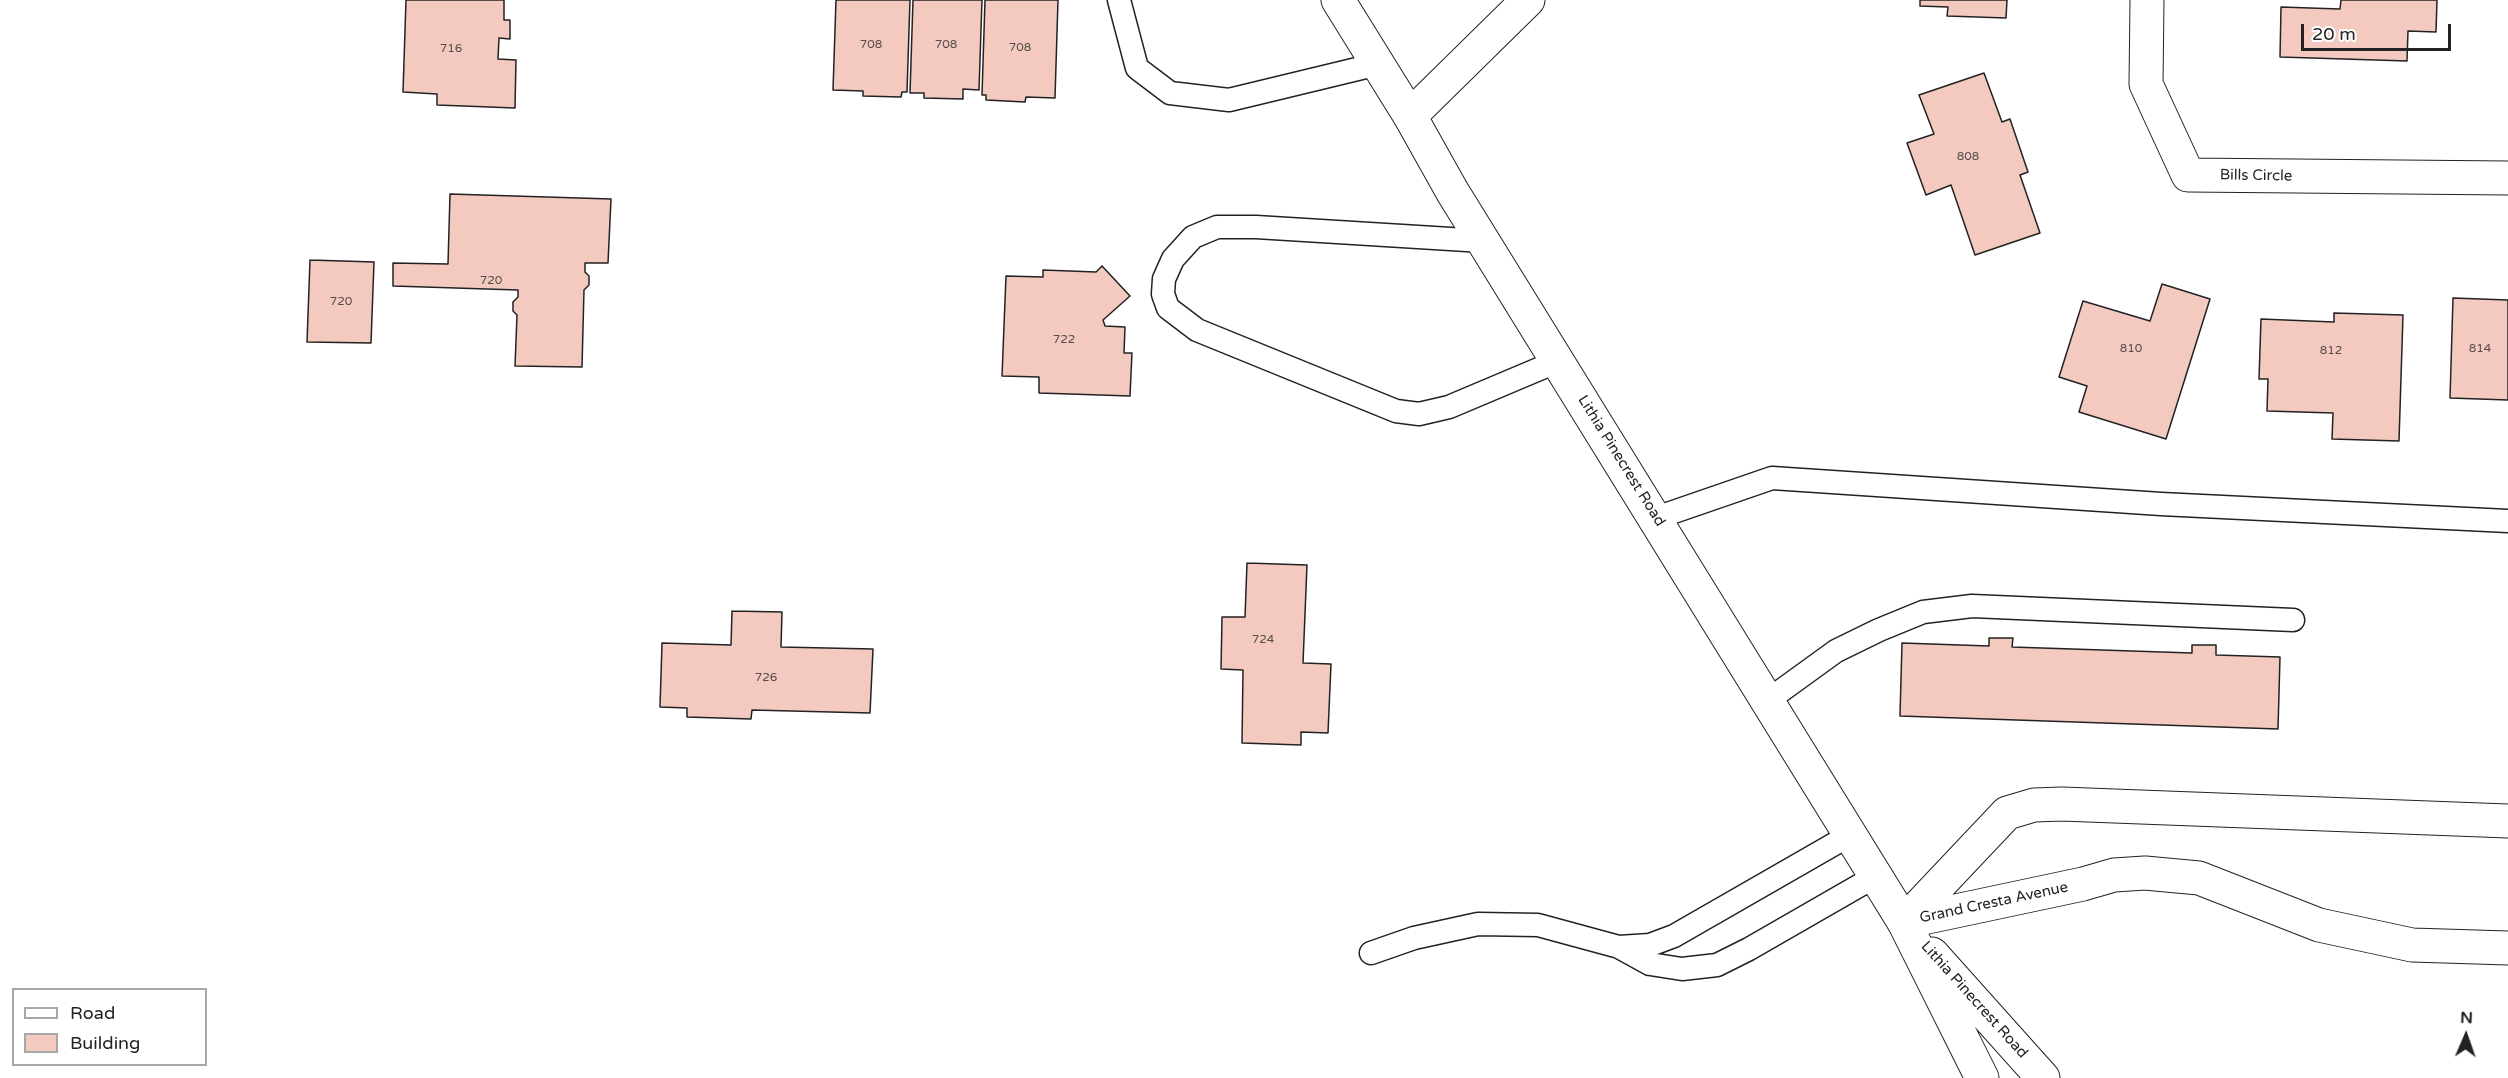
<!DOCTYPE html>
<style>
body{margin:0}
#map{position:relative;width:2508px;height:1078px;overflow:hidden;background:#fff;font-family:"Varela Round",sans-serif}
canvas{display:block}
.legend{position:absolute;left:12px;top:988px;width:195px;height:78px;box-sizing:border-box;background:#fff;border:2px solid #a7a7a7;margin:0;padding:8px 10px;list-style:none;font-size:18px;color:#222}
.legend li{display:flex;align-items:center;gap:12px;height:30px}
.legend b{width:30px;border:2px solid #a7a7a7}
.north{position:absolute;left:2436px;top:1006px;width:60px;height:60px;-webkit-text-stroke:4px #fff;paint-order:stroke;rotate:2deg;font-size:16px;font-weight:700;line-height:24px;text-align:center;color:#222}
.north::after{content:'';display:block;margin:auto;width:21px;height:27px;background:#222;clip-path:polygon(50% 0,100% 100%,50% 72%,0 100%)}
.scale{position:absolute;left:2301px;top:24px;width:150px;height:27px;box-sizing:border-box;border:3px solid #222;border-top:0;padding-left:8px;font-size:18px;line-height:21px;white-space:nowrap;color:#222;-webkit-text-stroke:4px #fff;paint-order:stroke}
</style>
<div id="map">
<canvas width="2508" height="1078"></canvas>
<ul class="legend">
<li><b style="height:8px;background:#fff"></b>Road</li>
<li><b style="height:16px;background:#f3c9c0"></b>Building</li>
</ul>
<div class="north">N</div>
<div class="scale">20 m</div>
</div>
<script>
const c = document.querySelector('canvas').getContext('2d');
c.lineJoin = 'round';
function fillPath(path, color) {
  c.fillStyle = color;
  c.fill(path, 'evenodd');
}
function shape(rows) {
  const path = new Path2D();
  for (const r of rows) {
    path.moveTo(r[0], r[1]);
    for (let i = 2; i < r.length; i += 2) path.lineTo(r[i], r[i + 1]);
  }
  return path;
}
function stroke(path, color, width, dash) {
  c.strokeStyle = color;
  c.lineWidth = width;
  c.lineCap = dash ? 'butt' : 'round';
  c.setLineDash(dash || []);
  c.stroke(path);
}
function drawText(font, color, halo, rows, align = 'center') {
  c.font = font + ' "Varela Round",sans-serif';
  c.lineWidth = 4.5;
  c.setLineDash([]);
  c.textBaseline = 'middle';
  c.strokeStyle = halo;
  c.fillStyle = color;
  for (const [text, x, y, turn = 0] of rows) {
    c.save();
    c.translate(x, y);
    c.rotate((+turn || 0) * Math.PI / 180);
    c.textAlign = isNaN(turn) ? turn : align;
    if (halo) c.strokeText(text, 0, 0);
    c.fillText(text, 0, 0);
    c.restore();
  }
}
const building = shape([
 [406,0,504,0,504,20,510,20,510,39,499,38,498,59,516,60,515,108,437,105,437,94,403,92,406,0],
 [836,0,910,0,907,92,902,92,901,97,863,96,863,91,833,90,836,0],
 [913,0,982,0,979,90,963,89,963,99,924,98,924,93,910,93,913,0],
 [985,0,1058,0,1055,98,1026,97,1025,102,986,100,986,95,982,95,985,0],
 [1920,0,2007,0,2006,18,1947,16,1948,7,1920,6,1920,0],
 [2341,0,2437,0,2436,32,2408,31,2407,61,2280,57,2281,7,2340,9,2341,0],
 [1984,73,2002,122,2010,119,2028,172,2020,175,2040,233,1975,255,1951,185,1926,195,1907,143,1934,134,1919,95,1984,73],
 [450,194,611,199,608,263,585,263,585,272,589,276,589,285,584,290,582,367,515,366,517,315,513,311,513,302,518,297,518,290,393,286,393,263,448,264,450,194],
 [310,260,374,262,371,343,307,342,310,260],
 [1102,266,1130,296,1103,320,1105,326,1125,327,1124,353,1132,353,1130,396,1039,393,1039,377,1002,376,1006,276,1043,277,1043,270,1096,272,1102,266],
 [2162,284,2210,299,2166,439,2079,412,2087,386,2059,377,2083,301,2150,321,2162,284],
 [2453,298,2508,300,2508,400,2450,398,2453,298],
 [2334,313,2403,315,2399,441,2332,439,2333,413,2267,411,2268,379,2259,379,2261,319,2334,322,2334,313],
 [1247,563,1307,565,1303,663,1331,664,1328,733,1301,732,1301,745,1242,743,1243,670,1221,669,1222,617,1245,617,1247,563],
 [732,611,782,612,781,647,873,649,870,713,752,710,751,719,687,717,687,708,660,707,662,643,731,645,732,611],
 [1989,638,2013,638,2012,647,2192,653,2192,645,2216,645,2216,655,2280,657,2278,729,1900,716,1902,643,1989,646,1989,638]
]);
const lane = shape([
 [1119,0,1137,68,1170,93,1229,100,1378,64],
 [1483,241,1256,227,1217,227,1193,237,1173,259,1164,279,1163,294,1168,308,1197,330,1396,411,1419,414,1449,407,1558,361],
 [1656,518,1772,478,2161,504,2508,521],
 [1767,701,1836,651,1879,630,1923,612,1972,606,2293,620],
 [1850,835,1674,936,1650,945,1619,947,1650,964,1682,969,1717,965,1749,949,1876,876],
 [1371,953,1414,938,1478,924,1538,925,1619,947]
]);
const street = shape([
 [2147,0,2146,84,2188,175,2508,178],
 [1410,116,1528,0],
 [1904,922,2007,813,2034,805,2062,804,2508,821],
 [1904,922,2083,884,2114,875,2145,873,2199,878,2319,925,2412,945,2508,948]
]);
const secondary = shape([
 [1338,0,1410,116,1452,191,1904,922,1982,1078],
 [1932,954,2043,1078]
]);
const numberNames = [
 ["708",871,45],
 ["708",946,45],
 ["708",1020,48],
 ["716",451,49],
 ["808",1968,157],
 ["720",491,281],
 ["720",341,302],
 ["722",1064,340],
 ["810",2131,349],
 ["814",2480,349],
 ["812",2331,351],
 ["724",1263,640],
 ["726",766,678]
];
const streetNames = [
 ["Bills Circle",2256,176,1],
 ["Lithia Pinecrest Road",1621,461,58],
 ["Grand Cresta Avenue",1994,903,-12],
 ["Lithia Pinecrest Road",1974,1000,48]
];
fillPath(building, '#f3c9c0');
stroke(building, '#222', 1.5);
stroke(lane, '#222', 25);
stroke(street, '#222', 35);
stroke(secondary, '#222', 35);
stroke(lane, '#fff', 22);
stroke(street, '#fff', 33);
stroke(secondary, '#fff', 33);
drawText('12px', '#564c4a', null, numberNames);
drawText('15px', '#222', '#fff', streetNames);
</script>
